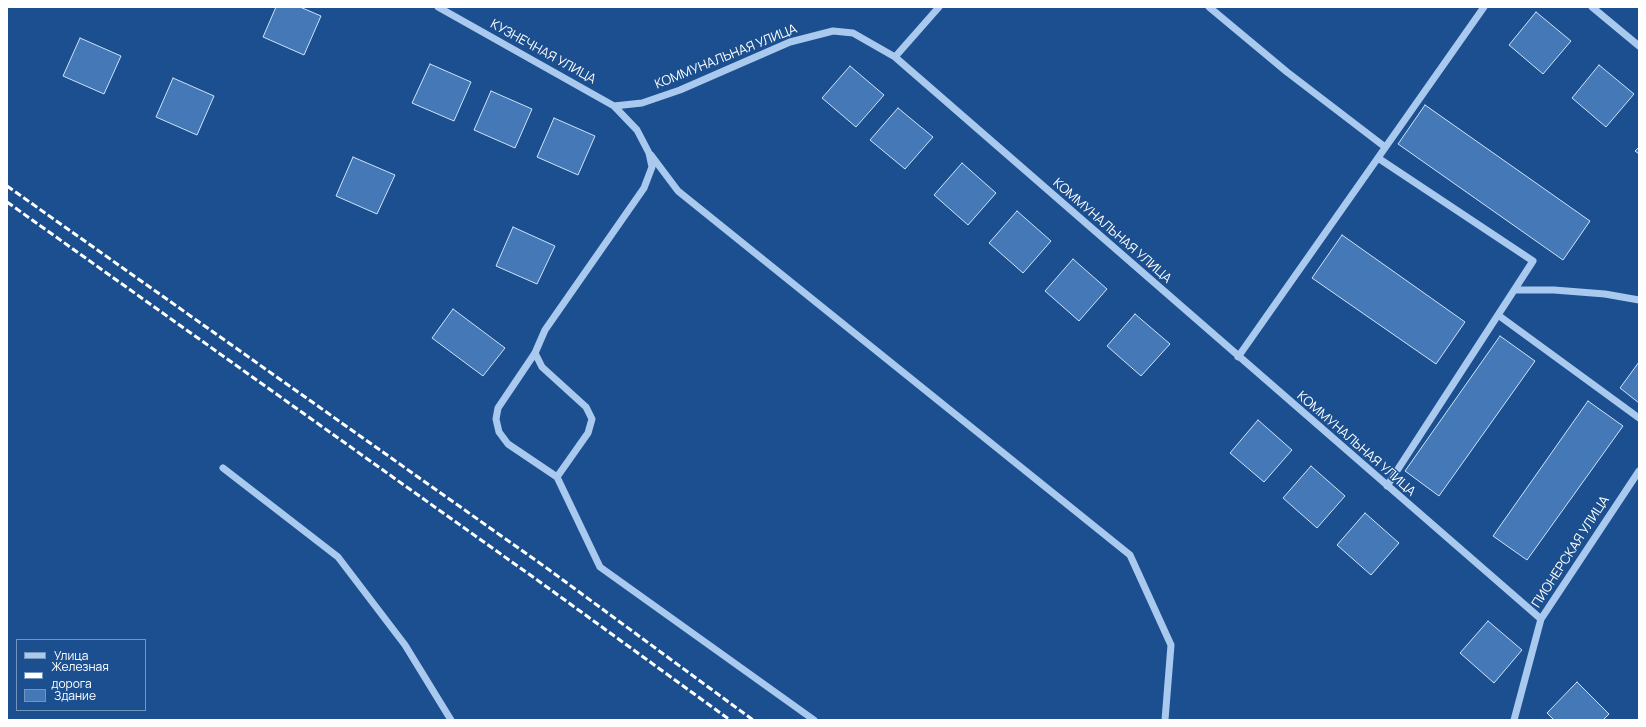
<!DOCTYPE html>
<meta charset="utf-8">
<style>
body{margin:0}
#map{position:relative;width:1646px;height:727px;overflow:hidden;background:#1b4f8f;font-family:Manrope,sans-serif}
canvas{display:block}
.frame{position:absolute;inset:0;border:8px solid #fff;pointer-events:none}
.legend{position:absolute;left:16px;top:639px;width:130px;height:72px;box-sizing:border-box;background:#1b4f8f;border:1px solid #7695bc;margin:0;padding:5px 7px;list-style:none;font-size:12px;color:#fff}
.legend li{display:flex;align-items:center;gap:8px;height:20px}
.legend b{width:20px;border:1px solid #7695bc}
</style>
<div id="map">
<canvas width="1646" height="727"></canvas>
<div class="frame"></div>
<ul class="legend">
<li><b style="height:5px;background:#a9c9ee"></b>Улица</li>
<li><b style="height:5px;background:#fff"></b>Железная дорога</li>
<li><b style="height:11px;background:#4478b7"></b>Здание</li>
</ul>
</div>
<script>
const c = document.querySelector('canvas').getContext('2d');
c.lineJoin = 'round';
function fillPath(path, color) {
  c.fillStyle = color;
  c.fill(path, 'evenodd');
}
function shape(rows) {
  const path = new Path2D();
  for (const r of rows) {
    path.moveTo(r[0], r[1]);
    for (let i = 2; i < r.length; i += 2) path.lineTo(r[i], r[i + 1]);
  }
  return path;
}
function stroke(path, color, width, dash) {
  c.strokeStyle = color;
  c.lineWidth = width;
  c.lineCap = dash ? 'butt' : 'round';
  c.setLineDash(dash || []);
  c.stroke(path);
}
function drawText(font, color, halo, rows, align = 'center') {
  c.font = font + ' Manrope,sans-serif';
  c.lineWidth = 3;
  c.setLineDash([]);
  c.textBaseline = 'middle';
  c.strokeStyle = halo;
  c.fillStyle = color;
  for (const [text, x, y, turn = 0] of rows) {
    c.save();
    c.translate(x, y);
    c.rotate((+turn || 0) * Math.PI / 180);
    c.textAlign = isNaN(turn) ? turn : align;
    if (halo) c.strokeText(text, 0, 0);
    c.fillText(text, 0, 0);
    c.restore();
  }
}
const building = shape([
 [276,7,300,7,321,16,304,55,263,37,276,7],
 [1536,12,1571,41,1543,74,1509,45,1536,12],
 [80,38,121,56,104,94,63,76,80,38],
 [430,64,471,82,454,121,412,103,430,64],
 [1599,65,1634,94,1606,127,1572,98,1599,65],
 [850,66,884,95,856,127,822,98,850,66],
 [173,78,214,96,197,135,156,117,173,78],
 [491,91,532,109,515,148,474,130,491,91],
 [1425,105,1590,221,1563,260,1398,144,1425,105],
 [898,108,933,137,905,169,870,140,898,108],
 [554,118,595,136,578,175,537,157,554,118],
 [1639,147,1639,154,1635,151,1639,147],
 [353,157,395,175,377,214,336,196,353,157],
 [962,163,996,193,968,225,934,195,962,163],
 [1017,211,1051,241,1023,273,989,243,1017,211],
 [513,227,555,246,537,284,496,266,513,227],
 [1342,235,1465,322,1436,364,1312,278,1342,235],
 [1073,259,1107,289,1079,321,1045,291,1073,259],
 [453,309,505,348,483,376,432,338,453,309],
 [1135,314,1170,344,1141,376,1107,346,1135,314],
 [1500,336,1535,361,1439,496,1405,471,1500,336],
 [1639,362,1639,403,1620,388,1639,362],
 [1588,401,1623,426,1527,560,1493,536,1588,401],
 [1258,420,1292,450,1264,482,1230,453,1258,420],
 [1311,466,1345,496,1317,528,1283,498,1311,466],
 [1365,513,1399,543,1371,575,1337,545,1365,513],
 [1488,621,1522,650,1494,683,1460,653,1488,621],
 [1577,682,1609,714,1603,720,1554,720,1547,713,1577,682]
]);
const minor = shape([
 [438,7,614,106,637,130,649,153,652,167,644,188,545,330,535,353,498,408,496,419,499,432,508,444,557,477,600,567,814,720],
 [1209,7,1287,72,1385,147],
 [1592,7,1639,46],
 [895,57,939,7],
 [614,106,642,103,680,90,790,42,833,31,853,33,895,57,1541,619],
 [651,155,678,191,1130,555,1171,645,1165,720],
 [1378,158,1533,261,1387,486],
 [1515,290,1554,290,1605,294,1639,300],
 [1498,315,1639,418],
 [535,353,542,367,586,407,592,419,588,433,557,477],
 [1238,357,1484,7],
 [223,468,338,557,405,645,451,720],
 [1514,720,1541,619,1639,471]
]);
const rail = shape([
 [7,186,548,569,753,720],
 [7,202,540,582,730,720]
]);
const streetNames = [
 ["КУЗНЕЧНАЯ УЛИЦА",543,52,29],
 ["КОММУНАЛЬНАЯ УЛИЦА",726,57,-22],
 ["КОММУНАЛЬНАЯ УЛИЦА",1112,231,41],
 ["КОММУНАЛЬНАЯ УЛИЦА",1356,444,41],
 ["ПИОНЕРСКАЯ УЛИЦА",1571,552,-57]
];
fillPath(building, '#4478b7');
stroke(building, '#cfe3fa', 1);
stroke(minor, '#a9c9ee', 7);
stroke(rail, '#fff', 3, [7, 3]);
drawText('13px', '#fff', '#1b4f8f', streetNames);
</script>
